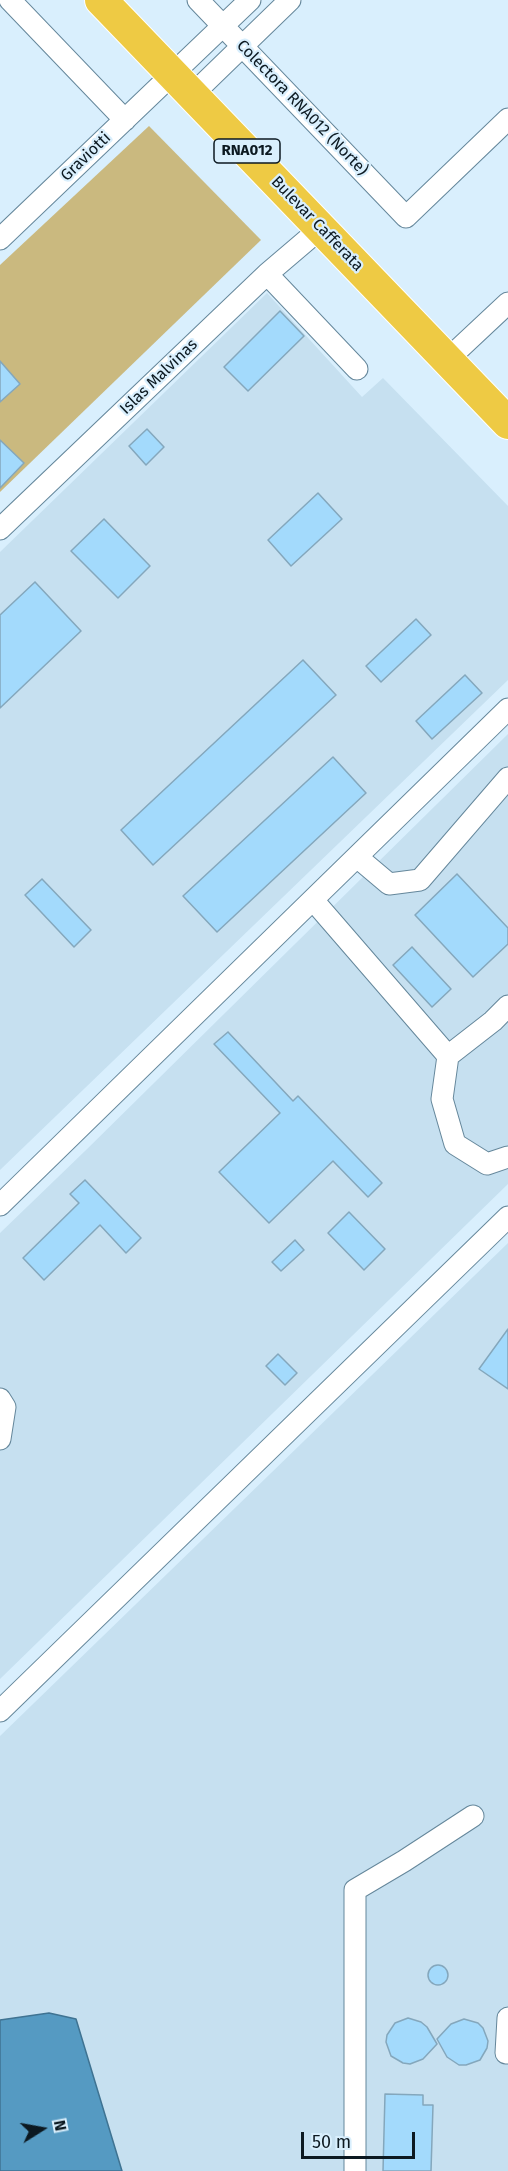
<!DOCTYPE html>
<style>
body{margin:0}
#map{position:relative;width:508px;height:2171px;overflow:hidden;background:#d9effd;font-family:"Fira Sans",sans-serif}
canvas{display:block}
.north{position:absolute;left:12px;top:2099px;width:60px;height:60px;-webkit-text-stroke:4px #d9effd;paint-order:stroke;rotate:79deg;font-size:16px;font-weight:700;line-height:24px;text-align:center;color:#0c1921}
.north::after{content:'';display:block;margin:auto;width:21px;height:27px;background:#0c1921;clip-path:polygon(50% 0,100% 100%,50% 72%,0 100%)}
.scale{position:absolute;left:301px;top:2132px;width:114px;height:27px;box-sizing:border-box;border:3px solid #0c1921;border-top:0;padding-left:8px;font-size:18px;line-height:21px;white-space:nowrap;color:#0c1921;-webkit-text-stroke:4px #d9effd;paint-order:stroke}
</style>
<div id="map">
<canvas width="508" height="2171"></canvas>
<div class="north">N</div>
<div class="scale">50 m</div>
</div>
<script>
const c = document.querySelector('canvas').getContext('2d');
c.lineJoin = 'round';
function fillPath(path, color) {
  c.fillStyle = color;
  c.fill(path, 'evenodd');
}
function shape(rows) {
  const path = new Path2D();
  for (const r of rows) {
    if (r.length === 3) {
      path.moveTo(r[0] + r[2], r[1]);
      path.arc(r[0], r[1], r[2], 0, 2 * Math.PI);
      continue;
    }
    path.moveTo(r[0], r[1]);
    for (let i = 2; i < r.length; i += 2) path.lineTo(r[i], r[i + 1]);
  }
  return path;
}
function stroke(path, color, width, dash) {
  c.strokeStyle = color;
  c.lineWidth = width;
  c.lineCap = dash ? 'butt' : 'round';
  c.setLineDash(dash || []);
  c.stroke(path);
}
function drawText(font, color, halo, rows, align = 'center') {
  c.font = font + ' "Fira Sans",sans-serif';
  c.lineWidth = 4.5;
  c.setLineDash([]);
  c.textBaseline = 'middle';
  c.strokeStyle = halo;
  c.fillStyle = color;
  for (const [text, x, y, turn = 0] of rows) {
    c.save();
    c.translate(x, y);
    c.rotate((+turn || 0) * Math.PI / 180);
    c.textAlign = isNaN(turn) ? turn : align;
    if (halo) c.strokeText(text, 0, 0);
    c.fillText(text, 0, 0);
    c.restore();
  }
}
const built = shape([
 [267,293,362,397,383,378,508,506,508,680,0,1170,0,552],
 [508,734,508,1184,0,1679,0,1233,85,1151],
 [508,1243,508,2171,0,2171,0,1736]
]);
const green = shape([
 [149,126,261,240,0,492,0,265]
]);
const water = shape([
 [49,2013,76,2019,122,2171,0,2171,0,2020,49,2013]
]);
const building = shape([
 [280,311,304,336,248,391,224,367,280,311],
 [0,361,20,384,0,402,0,361],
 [147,429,164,447,146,465,129,446,147,429],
 [0,440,24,463,0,488,0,440],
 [318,493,342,519,291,566,268,540,318,493],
 [104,519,150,566,118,598,71,551,104,519],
 [35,582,81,631,0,708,0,615,35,582],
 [416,619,431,635,381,682,366,666,416,619],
 [303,660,336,695,153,865,121,830,303,660],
 [465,675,482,693,432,739,416,721,465,675],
 [333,757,366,793,217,932,183,896,333,757],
 [457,874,508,928,508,944,473,977,415,915,457,874],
 [42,879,91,930,74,947,25,895,42,879],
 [412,947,451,989,432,1007,393,965,412,947],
 [228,1032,293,1101,298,1096,382,1183,368,1197,333,1161,269,1223,219,1172,280,1113,214,1044,228,1032],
 [85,1180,141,1238,126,1253,100,1225,44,1280,23,1258,79,1203,70,1194,85,1180],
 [349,1212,385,1249,364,1270,328,1233,349,1212],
 [295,1240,304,1250,281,1271,272,1262,295,1240],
 [508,1329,508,1389,479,1369,508,1329],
 [278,1354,297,1373,285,1385,266,1366,278,1354],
 [438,1975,10],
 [408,2018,421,2022,427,2027,437,2044,423,2059,410,2064,403,2063,391,2056,386,2042,387,2035,395,2023,408,2018],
 [464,2019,478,2023,483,2028,488,2041,487,2048,480,2060,466,2065,459,2065,447,2057,437,2039,451,2024,464,2019],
 [385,2094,423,2095,423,2105,433,2105,431,2171,383,2171,385,2094]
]);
const minor = shape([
 [10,0,125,120],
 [198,0,406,217,508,119],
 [192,95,290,0],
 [0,239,250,0],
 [267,274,357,369],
 [447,360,508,303],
 [0,529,267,274,321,228],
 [357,857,389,884,420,880,508,778],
 [313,900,448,1056],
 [508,1006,493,1021,448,1056,442,1099,455,1144,487,1164,508,1157],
 [0,1205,508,709],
 [0,1399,5,1407,0,1439],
 [0,1711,508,1217],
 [508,2018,506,2053,508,2053],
 [355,2171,355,1890,404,1861,473,1816]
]);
const highway = shape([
 [101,0,508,423]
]);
const shields = [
 [247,151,66]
];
const shieldNames = [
 ["RNA012",247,151]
];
const streetNames = [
 ["Colectora RNA012 (Norte)",302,108,46],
 ["Graviotti",86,157,-44],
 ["Bulevar Cafferata",317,224,46],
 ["Islas Malvinas",159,377,-44]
];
fillPath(built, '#c6e0f0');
fillPath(green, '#cab97f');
fillPath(water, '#559ac2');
stroke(water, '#3f7392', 1.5);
fillPath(building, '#a3dafc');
stroke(building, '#84a7bc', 1.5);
stroke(minor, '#65879b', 23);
stroke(highway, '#fff', 34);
stroke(minor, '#fff', 21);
stroke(highway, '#eeca44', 32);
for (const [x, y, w] of shields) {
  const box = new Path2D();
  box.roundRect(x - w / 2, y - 12, w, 24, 4.5);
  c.fillStyle = '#d9effd';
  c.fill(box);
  stroke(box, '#0c1921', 1.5);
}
drawText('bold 15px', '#0c1921', null, shieldNames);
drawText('16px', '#0c1921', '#d9effd', streetNames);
</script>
